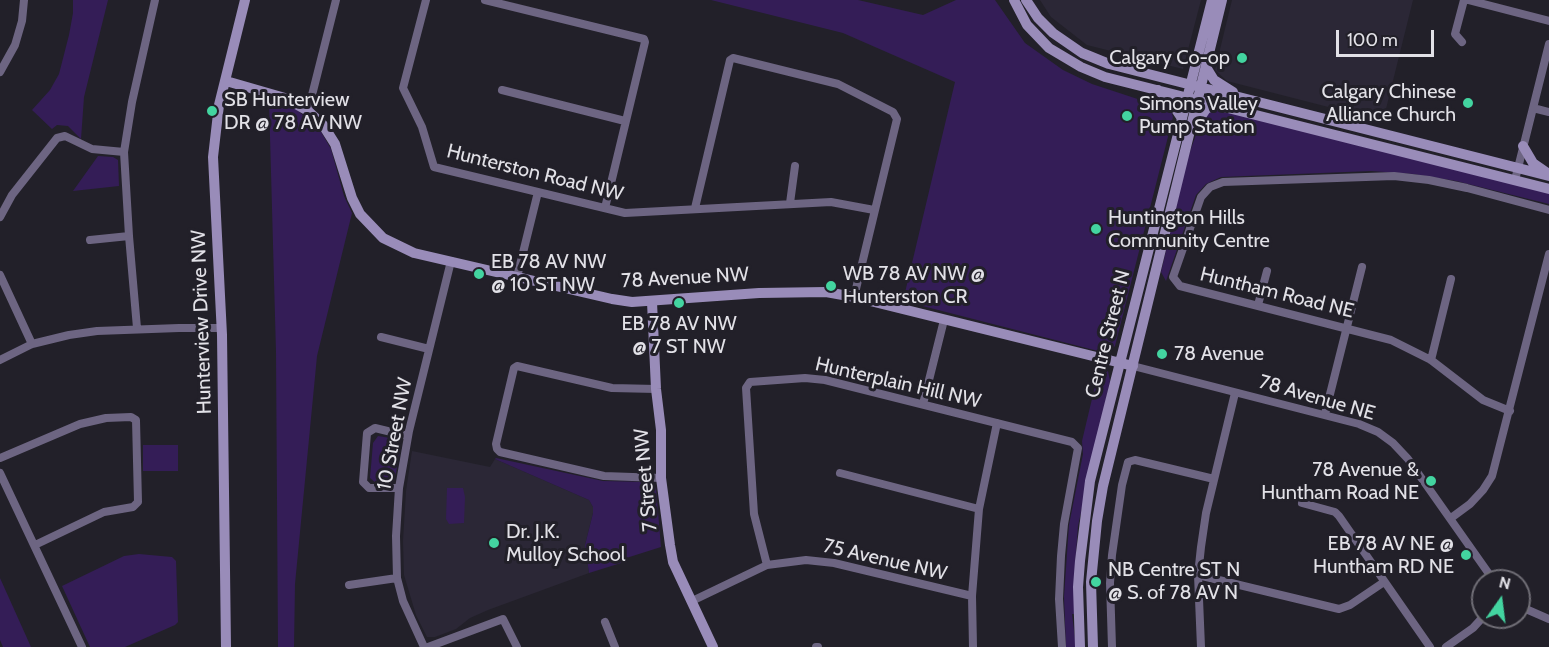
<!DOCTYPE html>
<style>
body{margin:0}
#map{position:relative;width:1549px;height:647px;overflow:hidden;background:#222029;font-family:Cabin,sans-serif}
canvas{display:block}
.north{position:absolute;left:1471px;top:569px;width:60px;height:60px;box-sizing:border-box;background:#222029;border:2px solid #6f6d75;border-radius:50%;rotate:14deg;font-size:16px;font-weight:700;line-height:24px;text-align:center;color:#e2e1e7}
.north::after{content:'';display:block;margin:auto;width:21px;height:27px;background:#43d4a0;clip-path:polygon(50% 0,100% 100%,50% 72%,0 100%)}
.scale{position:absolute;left:1336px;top:30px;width:98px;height:27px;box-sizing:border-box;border:3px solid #e2e1e7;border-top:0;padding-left:8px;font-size:18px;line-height:21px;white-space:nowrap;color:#e2e1e7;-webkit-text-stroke:4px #222029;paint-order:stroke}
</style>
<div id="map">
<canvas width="1549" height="647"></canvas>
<div class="north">N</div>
<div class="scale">100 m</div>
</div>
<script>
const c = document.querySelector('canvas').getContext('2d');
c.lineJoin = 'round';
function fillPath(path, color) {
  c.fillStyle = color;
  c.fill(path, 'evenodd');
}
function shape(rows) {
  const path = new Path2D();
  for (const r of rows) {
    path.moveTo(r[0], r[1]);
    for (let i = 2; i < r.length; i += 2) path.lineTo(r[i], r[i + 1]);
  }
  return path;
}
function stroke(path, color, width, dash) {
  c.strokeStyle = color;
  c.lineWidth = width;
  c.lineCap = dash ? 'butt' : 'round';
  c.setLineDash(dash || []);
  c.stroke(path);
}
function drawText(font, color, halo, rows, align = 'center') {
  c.font = font + ' Cabin,sans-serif';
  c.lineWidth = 6;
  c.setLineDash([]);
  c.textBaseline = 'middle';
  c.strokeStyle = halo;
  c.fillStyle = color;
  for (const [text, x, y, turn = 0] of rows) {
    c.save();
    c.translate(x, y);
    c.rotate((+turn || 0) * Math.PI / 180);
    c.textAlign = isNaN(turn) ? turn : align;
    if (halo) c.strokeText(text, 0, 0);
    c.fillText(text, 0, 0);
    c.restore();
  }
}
const built = shape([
 [1040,0,1201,0,1183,69,1087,45,1051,17],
 [1232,0,1413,0,1383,121,1227,81,1215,70],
 [412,451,490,467,495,459,589,500,593,507,593,513,585,545,589,573,488,610,470,618,456,629,435,637,427,637,416,615,404,575,403,541,406,491]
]);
const green = shape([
 [73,0,108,0,84,97,81,139,68,126,57,125,52,129,32,110,50,90,59,74,69,35,73,13],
 [711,0,858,0,923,15,956,0,995,0,1025,43,1063,70,1092,84,1171,110,1173,117,1115,346,1110,351,1102,352,903,301,955,82,843,33],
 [269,100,295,108,320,130,331,149,344,196,352,213,317,356,295,584,294,647,278,647,276,352],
 [1213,110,1222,110,1549,193,1549,204,1456,181,1413,174,1371,171,1221,177,1206,184,1196,195,1166,281,1161,272,1187,160,1199,126,1208,113],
 [98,156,113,157,118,160,119,186,73,191],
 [1100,365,1108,371,1110,381,1078,526,1075,568,1074,614,1072,614,1076,647,1066,647,1064,597,1069,525,1083,454,1082,441],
 [378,436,396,439,401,446,395,478,391,483,377,484,370,478,373,443],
 [143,445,178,445,178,471,143,471],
 [496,458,603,481,651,482,656,488,661,547,620,560,621,563,589,573,585,545,593,513,593,507,589,500,495,459],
 [447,488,463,488,465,497,464,523,449,524,446,519],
 [139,554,172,557,176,561,178,622,175,625,125,647,90,647,62,586,124,556],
 [0,578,31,647,3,647,0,640]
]);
const street = shape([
 [426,0,403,88,422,127,434,167,625,213,831,202,874,210],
 [485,0,644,39,645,42,605,208],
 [1468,0,1549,21],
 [1462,42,1455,34,1464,0],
 [0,72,15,45,22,21,24,0],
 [502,90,625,121],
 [1533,108,1549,112],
 [308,111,336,0],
 [1515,180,1549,44],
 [790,203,795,166],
 [695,208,730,60,733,58,838,84,893,112,897,119,854,297],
 [0,217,12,195,57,138,65,136,92,149,124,152],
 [90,240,129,236],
 [0,275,32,344],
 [517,277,538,192],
 [1258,305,1267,271],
 [137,328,129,236,124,152,132,102,155,0],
 [381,337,429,349],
 [0,360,32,344,69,335,97,331,179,328,222,328],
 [1431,360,1451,279],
 [1133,366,1359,424,1378,432,1393,443,1408,459,1494,581],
 [656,389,612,388,517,366,514,368,496,444,497,449,500,452,604,476,661,478],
 [923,404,944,320],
 [1510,411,1483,400,1431,360,1391,340,1180,286,1173,277,1201,197,1210,187,1223,182,1394,176,1429,180,1467,188,1549,210],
 [1325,414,1362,267],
 [0,458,80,424,106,418,131,417,136,420,138,502,133,507,104,512,35,545],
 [0,473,82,647],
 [840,473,979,509],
 [399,488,369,488,363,482,367,433,375,428,408,436],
 [1302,503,1335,512,1339,516,1430,647],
 [1451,518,1470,504,1483,490,1492,476,1549,254],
 [767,565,754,514,746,388,750,382,805,378,825,380,1072,442,1078,448,1064,524,1061,556,1059,599,1062,647],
 [1198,575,1339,609,1350,605,1384,582],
 [349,585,397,578],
 [692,601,767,565,806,560,834,563,972,596],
 [1519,606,1549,619],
 [605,622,615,647],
 [424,647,403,601,397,578,396,536,399,488,409,431,451,261],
 [428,647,503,619,517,647],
 [816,647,818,647],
 [973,647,972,596,979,509,997,423],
 [1112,647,1110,583,1112,555,1122,485,1128,462,1135,460,1214,479],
 [1201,647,1198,575,1201,547,1206,513,1235,393],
 [1446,647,1473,628,1483,617]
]);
const secondary = shape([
 [1014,0,1027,25,1049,48,1081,67,1105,77,1549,189],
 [1026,0,1038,18,1053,33,1082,53,1109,64,1549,176],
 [1206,67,1214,80,1233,92],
 [226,81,285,98,308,111,323,125,335,144,352,198,360,214,383,238,414,253,612,299,632,302,759,293,826,292,854,297,1133,366],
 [1158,90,1171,102,1181,117],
 [1194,127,1206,109,1216,104],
 [1523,146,1533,163,1546,172],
 [652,302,656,389,661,430,661,478,670,545,673,562,713,647],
 [226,647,222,335,213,157,219,105,245,0],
 [1080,647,1078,587,1080,561,1090,481,1212,0],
 [1093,647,1091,582,1097,521,1103,486,1222,0]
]);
const markers = [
 [1242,58,6,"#43d4a0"],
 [1468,103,6,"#43d4a0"],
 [212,111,6,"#43d4a0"],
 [1127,116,6,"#43d4a0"],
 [1096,229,6,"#43d4a0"],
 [479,274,6,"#43d4a0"],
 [831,286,6,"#43d4a0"],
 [679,303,6,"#43d4a0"],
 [1162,354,6,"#43d4a0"],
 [1431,481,6,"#43d4a0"],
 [494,543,6,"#43d4a0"],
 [1466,555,6,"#43d4a0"],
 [1096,582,6,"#43d4a0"]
];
const poiNames = [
 ["Calgary Co-op",1230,58,"right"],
 ["Calgary Chinese",1456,92,"right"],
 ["Alliance Church",1456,115,"right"],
 ["SB Hunterview",224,100],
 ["DR @ 78 AV NW",224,123],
 ["Simons Valley",1139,104],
 ["Pump Station",1139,127],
 ["Huntington Hills",1108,218],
 ["Community Centre",1108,241],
 ["EB 78 AV NW",491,262],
 ["@ 10 ST NW",491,285],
 ["WB 78 AV NW @",843,274],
 ["Hunterston CR",843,297],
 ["EB 78 AV NW",679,324,"center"],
 ["@ 7 ST NW",679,347,"center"],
 ["78 Avenue",1174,354],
 ["78 Avenue &",1419,470,"right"],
 ["Huntham Road NE",1419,493,"right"],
 ["Dr. J.K.",506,532],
 ["Mulloy School",506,555],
 ["EB 78 AV NE @",1454,544,"right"],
 ["Huntham RD NE",1454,567,"right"],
 ["NB Centre ST N",1108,570],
 ["@ S. of 78 AV N",1108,593]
];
const streetNames = [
 ["Hunterston Road NW",535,173,14],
 ["78 Avenue NW",685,278,-3],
 ["Huntham Road NE",1277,293,14],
 ["Hunterview Drive NW",202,322,-92],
 ["Centre Street N",1108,334,-76],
 ["Hunterplain Hill NW",898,383,13],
 ["78 Avenue NE",1317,398,16],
 ["10 Street NW",395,434,-79],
 ["7 Street NW",646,480,-95],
 ["75 Avenue NW",885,560,13]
];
fillPath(built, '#2b2736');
fillPath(green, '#341d57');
stroke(street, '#6d6582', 8);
stroke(secondary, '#998cb9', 10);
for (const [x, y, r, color] of markers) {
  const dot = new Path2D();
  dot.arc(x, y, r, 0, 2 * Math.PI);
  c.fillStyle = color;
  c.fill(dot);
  stroke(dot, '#222029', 2);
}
drawText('20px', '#e2e1e7', '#222029', poiNames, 'left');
drawText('20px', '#e2e1e7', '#222029', streetNames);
</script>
